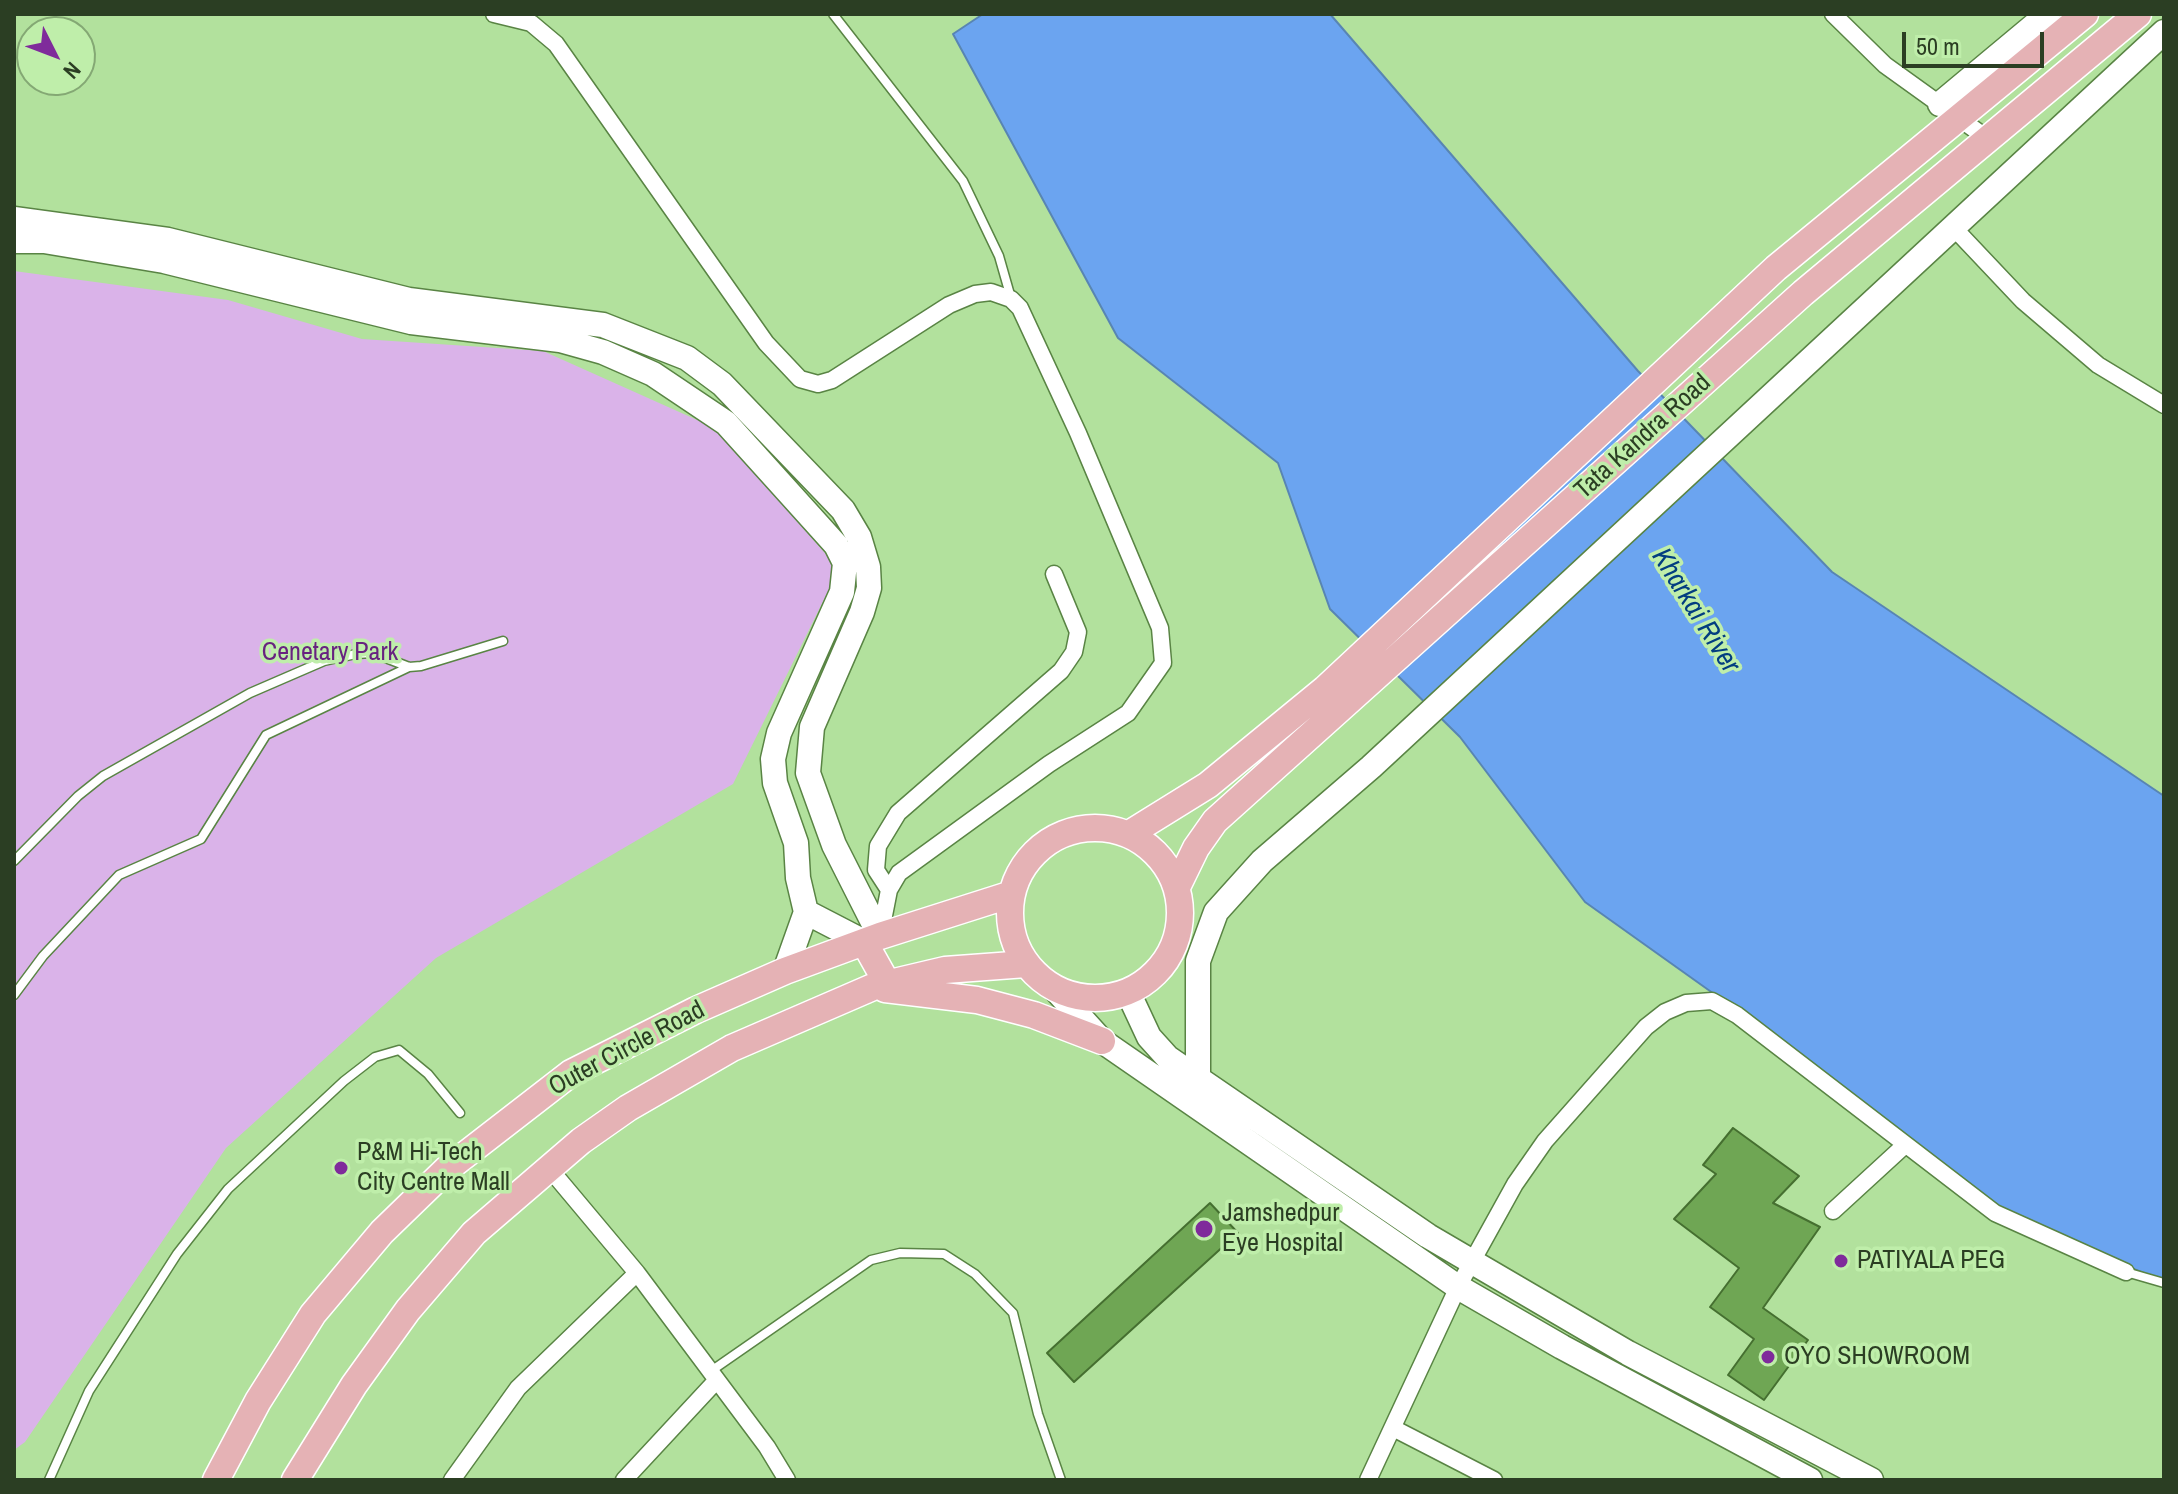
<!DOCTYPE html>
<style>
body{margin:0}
#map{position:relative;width:2178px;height:1494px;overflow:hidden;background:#b2e19d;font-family:"Archivo Narrow",sans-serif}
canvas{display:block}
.frame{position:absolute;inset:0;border:16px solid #2b3e23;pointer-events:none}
.north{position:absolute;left:16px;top:16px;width:80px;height:80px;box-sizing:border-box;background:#bfeeaa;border:2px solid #84a874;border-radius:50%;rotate:132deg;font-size:22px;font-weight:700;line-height:32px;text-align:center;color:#2b3e23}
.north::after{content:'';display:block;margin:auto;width:28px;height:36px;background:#7f2b9b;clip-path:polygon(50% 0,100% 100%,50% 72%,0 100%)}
.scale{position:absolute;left:1902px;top:32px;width:142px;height:36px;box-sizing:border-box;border:4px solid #2b3e23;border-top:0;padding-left:10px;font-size:24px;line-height:28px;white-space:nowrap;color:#2b3e23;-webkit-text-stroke:6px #bfeeaa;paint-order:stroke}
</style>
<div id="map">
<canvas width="2178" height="1494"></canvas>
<div class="frame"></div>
<div class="north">N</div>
<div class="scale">50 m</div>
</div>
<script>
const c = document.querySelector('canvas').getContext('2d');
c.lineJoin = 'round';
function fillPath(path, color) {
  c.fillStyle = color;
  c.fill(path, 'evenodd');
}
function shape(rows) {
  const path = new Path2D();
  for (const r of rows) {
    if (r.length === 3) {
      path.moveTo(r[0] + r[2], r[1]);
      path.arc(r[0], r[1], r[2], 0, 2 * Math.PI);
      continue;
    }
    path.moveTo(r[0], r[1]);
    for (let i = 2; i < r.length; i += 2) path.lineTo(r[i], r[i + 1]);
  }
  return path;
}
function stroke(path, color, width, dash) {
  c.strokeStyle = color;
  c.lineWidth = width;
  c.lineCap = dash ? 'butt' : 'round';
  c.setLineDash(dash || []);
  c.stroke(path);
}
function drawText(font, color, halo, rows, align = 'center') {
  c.font = font + ' "Archivo Narrow",sans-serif';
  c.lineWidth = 7;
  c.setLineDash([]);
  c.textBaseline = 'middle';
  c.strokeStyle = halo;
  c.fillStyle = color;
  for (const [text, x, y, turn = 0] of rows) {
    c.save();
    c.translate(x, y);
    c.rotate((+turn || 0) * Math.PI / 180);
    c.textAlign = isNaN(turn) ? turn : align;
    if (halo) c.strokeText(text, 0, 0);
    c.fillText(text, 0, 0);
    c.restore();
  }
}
const green = shape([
 [14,271,228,300,362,339,543,351,715,428,839,569,733,784,436,958,226,1148,25,1442,14,1450]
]);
const water = shape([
 [983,14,1330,14,1638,371,1832,572,2164,796,2164,1282,1998,1210,1745,1016,1585,902,1460,737,1330,609,1278,463,1118,338,953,34,983,14]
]);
const building = shape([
 [1733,1128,1799,1176,1773,1203,1820,1227,1763,1308,1808,1340,1764,1400,1728,1375,1754,1339,1710,1307,1739,1268,1674,1219,1716,1174,1703,1165,1733,1128],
 [1210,1203,1238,1233,1074,1382,1047,1353,1210,1203]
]);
const lane = shape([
 [833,14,963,181,999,256,1011,298],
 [14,861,78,796,103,776,250,693,324,661,356,654,373,653,409,667,421,666,503,641],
 [14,995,43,956,119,875,201,839,266,735,409,667],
 [2126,1272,2164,1283],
 [711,1371,871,1260,900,1253,944,1254,975,1274,1013,1313,1038,1414,1061,1480],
 [49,1480,89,1391,177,1254,228,1189,344,1081,375,1057,399,1050,428,1074,460,1113]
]);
const street = shape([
 [494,14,531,23,556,44,766,343,800,379,818,384,832,380,949,305,975,294,991,292,1011,299,1020,308,1078,433,1160,628,1163,663,1128,713,1049,764,899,873,889,890,880,936],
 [1833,14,1885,65,1988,139],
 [1954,228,2023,301,2098,365,2164,405],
 [889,890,876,870,878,846,898,813,1061,671,1074,652,1078,632,1054,574],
 [549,1168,637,1273,767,1447,787,1480],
 [1833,1211,1905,1145],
 [1393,1428,1494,1480],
 [452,1480,518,1388,637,1273],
 [624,1480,716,1381],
 [1368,1480,1458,1287,1515,1184,1545,1141,1646,1027,1665,1012,1686,1003,1712,1001,1737,1015,1995,1213,2126,1272]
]);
const secondary = shape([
 [1940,104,2048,14],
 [14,219,168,240,409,300,603,325,687,358,722,384,843,510,859,537,868,567,869,588,862,612,812,727,808,773,834,845,880,936],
 [14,241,44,241,164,261,411,322,560,340,603,352,653,374,726,423,836,545,845,563,842,592,779,733,773,759,775,783,796,843,798,878,806,912,785,971],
 [806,912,864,942],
 [1054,988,1102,1041,1458,1287,1562,1347,1810,1480],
 [1128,992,1149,1037,1168,1058,1428,1236,1628,1353,1871,1480],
 [1198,1081,1198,961,1216,912,1262,861,1371,767,2164,32]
]);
const primary = shape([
 [1095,913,85],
 [1129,834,1208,785,1325,689,1776,268,2085,14],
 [1177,887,1196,848,1215,821,1803,293,2138,14],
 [864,942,887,983],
 [885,989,977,1000,1034,1015,1102,1041],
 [216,1480,258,1401,313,1314,382,1232,447,1169,571,1073,696,1010,785,971,880,936,1012,894],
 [295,1480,354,1385,408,1310,474,1233,581,1141,628,1108,732,1048,873,987,945,970,1026,964]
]);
const markers = [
 [341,1168,8,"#7f2b9b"],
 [1204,1229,10,"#7f2b9b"],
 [1841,1261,8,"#7f2b9b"],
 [1768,1357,8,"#7f2b9b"]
];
const streetNames = [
 ["Tata Kandra Road",1643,437,-42],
 ["Outer Circle Road",627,1049,-28]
];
const parkNames = [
 ["Cenetary Park",330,653]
];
const poiNames = [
 ["P&M Hi-Tech",357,1153],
 ["City Centre Mall",357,1183],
 ["Jamshedpur",1222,1214],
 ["Eye Hospital",1222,1244],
 ["PATIYALA PEG",1857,1261],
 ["OYO SHOWROOM",1784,1357]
];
const waterNames = [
 ["Kharkai River",1695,611,58]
];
fillPath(green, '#dab3e9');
fillPath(water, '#6ba4f0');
stroke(water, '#5885b2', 2);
fillPath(building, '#6fa654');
stroke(building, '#456f30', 2);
stroke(lane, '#598444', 11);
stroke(street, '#598444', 19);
stroke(secondary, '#598444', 27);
stroke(primary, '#fff', 29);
stroke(lane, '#fff', 8);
stroke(street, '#fff', 16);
stroke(secondary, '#fff', 24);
stroke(primary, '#e5b2b5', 26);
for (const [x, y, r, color] of markers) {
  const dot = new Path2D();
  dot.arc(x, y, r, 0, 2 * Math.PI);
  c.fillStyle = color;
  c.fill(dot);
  stroke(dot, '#bfeeaa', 3);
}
drawText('26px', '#2b3e23', '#bfeeaa', streetNames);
drawText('26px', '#682280', '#bfeeaa', parkNames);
drawText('26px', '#2b3e23', '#bfeeaa', poiNames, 'left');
drawText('italic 28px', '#023d80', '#bfeeaa', waterNames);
</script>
